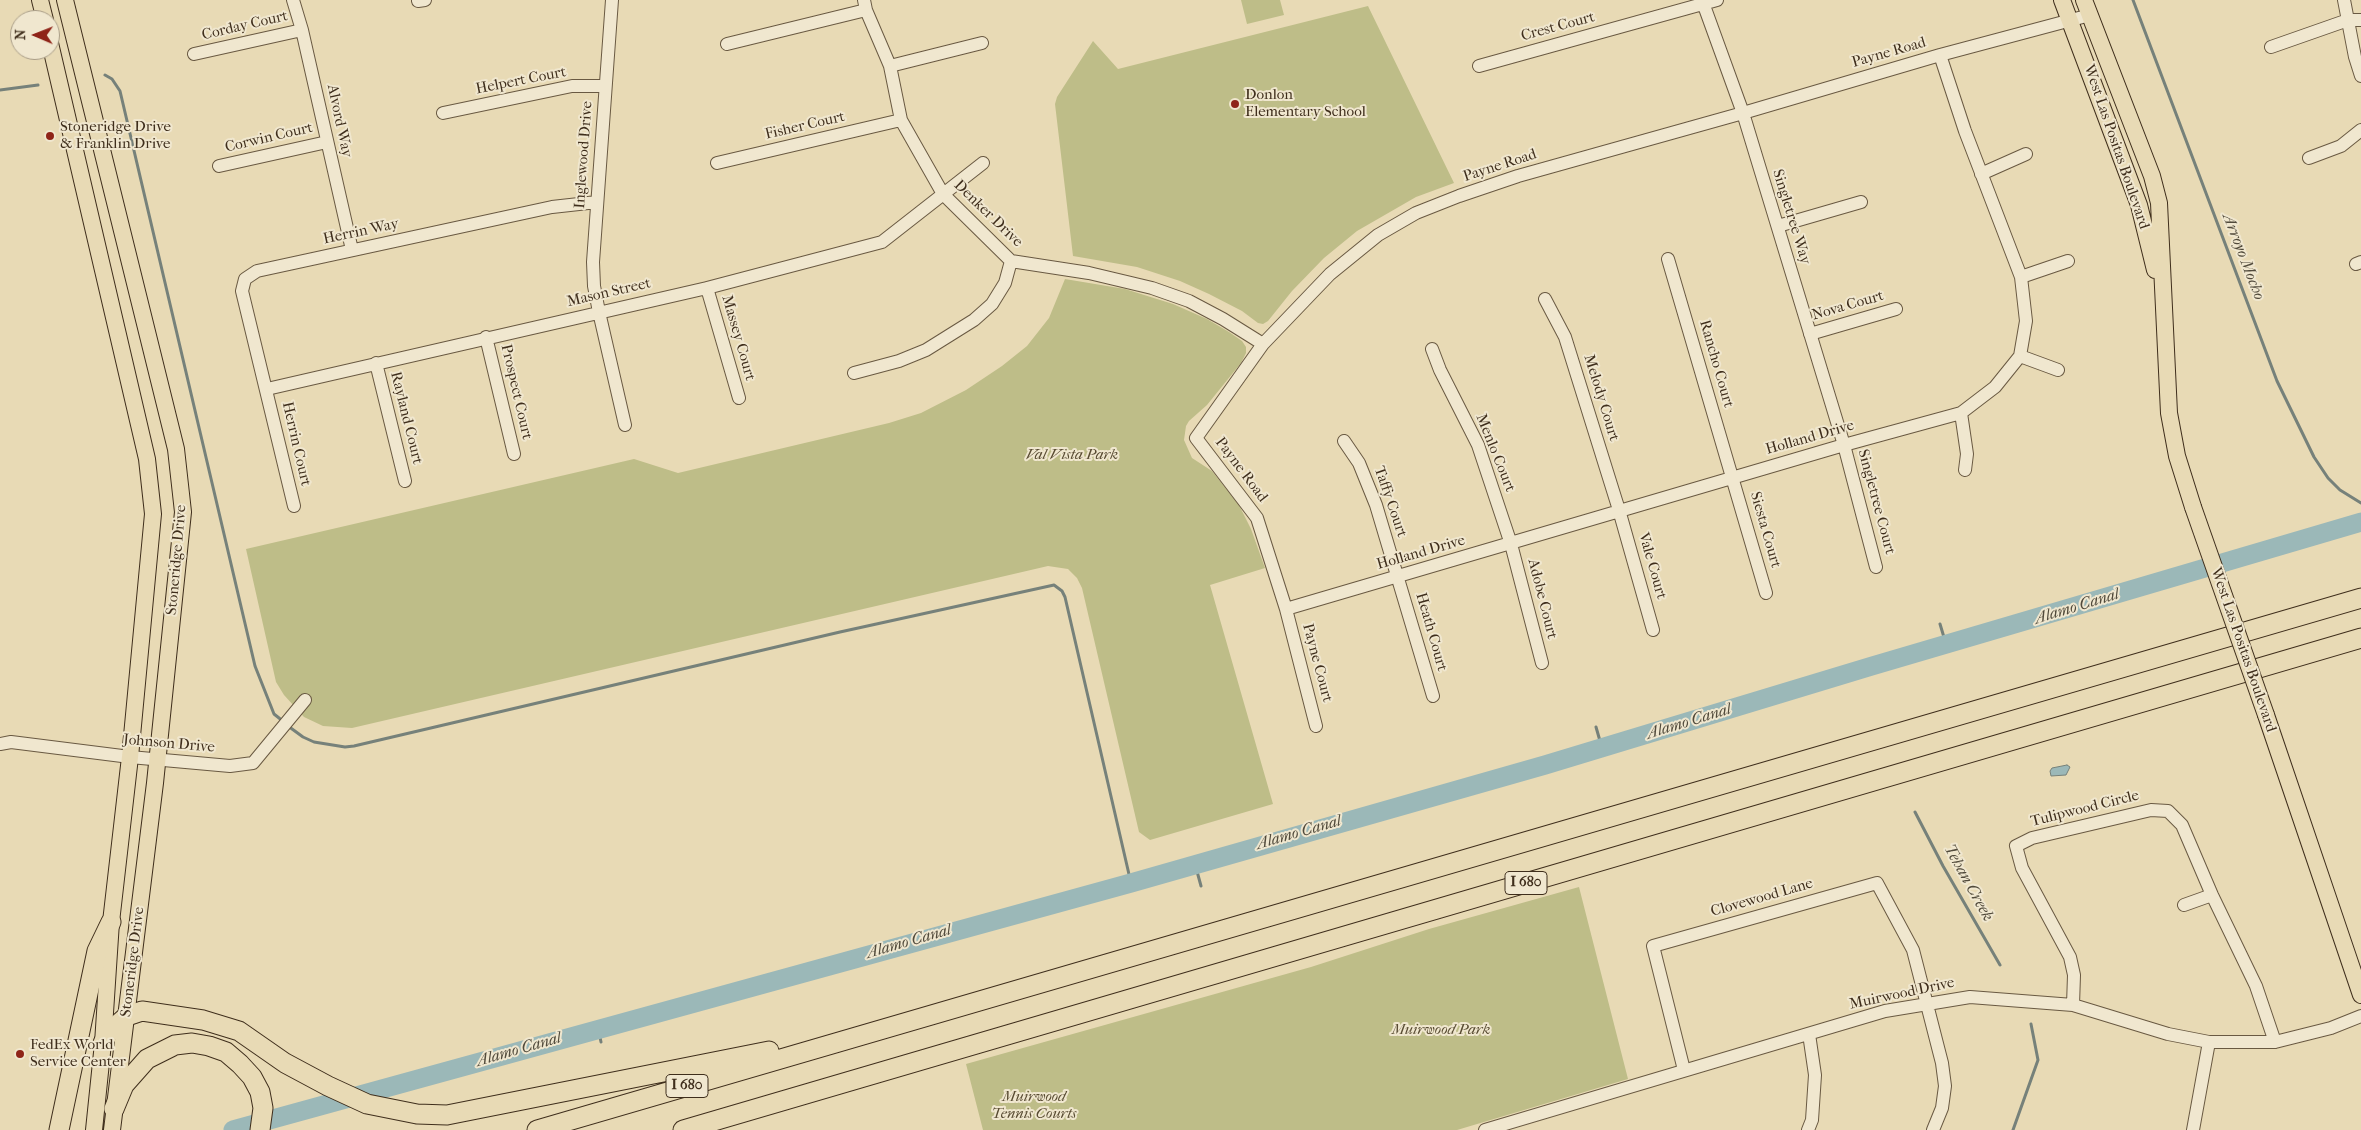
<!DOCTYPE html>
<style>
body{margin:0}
#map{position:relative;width:2361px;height:1130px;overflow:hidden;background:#e8dab5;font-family:"IM FELL French Canon",serif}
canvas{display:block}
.north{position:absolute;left:10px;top:10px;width:50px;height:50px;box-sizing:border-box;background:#f0e7cf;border:1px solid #a99d87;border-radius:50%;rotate:271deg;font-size:14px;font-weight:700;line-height:20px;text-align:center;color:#3f2e1c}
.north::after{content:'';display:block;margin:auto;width:18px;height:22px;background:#8f2418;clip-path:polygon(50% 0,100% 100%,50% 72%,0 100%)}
</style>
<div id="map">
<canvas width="2361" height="1130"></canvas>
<div class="north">N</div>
</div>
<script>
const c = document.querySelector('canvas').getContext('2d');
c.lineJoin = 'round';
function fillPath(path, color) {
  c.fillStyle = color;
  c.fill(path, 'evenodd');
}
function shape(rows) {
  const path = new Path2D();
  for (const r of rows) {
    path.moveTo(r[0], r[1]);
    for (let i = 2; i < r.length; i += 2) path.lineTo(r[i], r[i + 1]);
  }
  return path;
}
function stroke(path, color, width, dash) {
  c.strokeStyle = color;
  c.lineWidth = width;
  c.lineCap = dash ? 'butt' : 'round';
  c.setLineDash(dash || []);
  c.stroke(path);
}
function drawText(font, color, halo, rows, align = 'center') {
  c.font = font + ' "IM FELL French Canon",serif';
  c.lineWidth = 4;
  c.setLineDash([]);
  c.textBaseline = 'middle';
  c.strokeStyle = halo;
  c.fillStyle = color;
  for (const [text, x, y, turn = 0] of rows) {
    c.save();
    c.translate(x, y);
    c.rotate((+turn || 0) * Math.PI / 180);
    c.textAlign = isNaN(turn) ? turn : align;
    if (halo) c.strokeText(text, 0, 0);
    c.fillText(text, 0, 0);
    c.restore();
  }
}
const green = shape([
 [1241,0,1280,0,1284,15,1247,24],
 [1368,6,1454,183,1416,197,1357,231,1324,258,1292,291,1268,321,1263,324,1258,323,1242,311,1209,294,1180,281,1137,267,1073,256,1055,104,1057,97,1093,41,1118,69],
 [1065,279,1125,289,1173,304,1207,319,1229,332,1242,341,1246,347,1246,353,1241,363,1207,405,1189,421,1186,426,1184,440,1192,458,1212,471,1239,505,1251,529,1265,568,1210,585,1273,804,1150,840,1139,832,1082,588,1077,578,1068,569,1048,566,352,728,323,726,304,717,284,695,276,682,246,549,634,459,678,473,889,423,921,413,966,390,1002,366,1027,346,1049,318],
 [1579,887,1628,1079,1457,1130,983,1130,966,1064,1311,967,1429,929]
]);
const water = shape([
 [2067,765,2070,767,2066,775,2051,776,2050,771,2052,768,2067,765]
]);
const stream = shape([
 [2133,0,2277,381,2314,457,2328,478,2340,490,2361,503],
 [105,75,112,79,120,91,255,666,274,714,284,722],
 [0,90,38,85],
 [1940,624,1946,644],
 [288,726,303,737,314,742,345,747,354,746,840,632,1054,585,1062,591,1065,597,1131,883],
 [1596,727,1602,748],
 [1915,812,1943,866,2000,965],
 [1195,864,1201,886],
 [598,1028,601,1042],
 [2013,1130,2038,1060,2031,1024]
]);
const river = shape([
 [233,1130,1131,883,1545,765,1872,666,2361,522]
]);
const minor = shape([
 [293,0,302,30,352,250],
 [612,0,593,262,594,286,599,312,625,425],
 [864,0,866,10,890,66,901,120,943,194,1011,261,1089,273,1152,288,1189,301,1223,319,1263,344],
 [1702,0,1743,113,1844,445,1876,567],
 [2344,0,2355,57,2361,76],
 [418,1,425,0],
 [727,44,866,10],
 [2271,47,2348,20,2361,20],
 [194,54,302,30],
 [890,66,982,43],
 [1479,66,1717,0],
 [443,113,572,86,605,86],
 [2309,158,2341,146,2361,130],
 [717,163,901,120],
 [219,166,327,142],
 [1981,174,2026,154],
 [1778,226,1861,202],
 [1668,259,1766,593],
 [2356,264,2361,262],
 [2021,277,2068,261],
 [707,288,739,398],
 [1545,299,1565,337,1619,510,1653,630],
 [1810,334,1896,309],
 [486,337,514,454],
 [1432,349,1440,370,1478,445,1511,544,1542,663],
 [2020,356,2058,370],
 [376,363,405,481],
 [854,373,899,361,926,350,974,320,992,304,1005,283,1011,261],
 [267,389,707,288,882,242,983,163],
 [1961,413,1967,454,1965,470],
 [1344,441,1359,463,1376,505,1433,696],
 [294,506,242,291,245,279,257,271,552,207,597,202],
 [1286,609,1844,445,1961,413,1995,387,2020,356,2026,321,2021,277,1965,131,1940,55],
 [1316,726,1286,609,1257,518,1196,438,1263,344,1330,274,1378,235,1416,213,1459,196,1518,176,1743,113,1940,55,2090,15],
 [0,744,11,742,130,757,230,766,253,763,305,700],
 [2184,905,2212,895],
 [2073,1005,2074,975,2070,957,2022,868,2016,846,2032,838,2151,810,2168,811,2182,825,2212,895,2256,986,2275,1042],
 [1684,1070,1653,946,1877,883,1913,950,1942,1063,1945,1086,1942,1108,1933,1130],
 [1485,1130,1885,1011,1970,997,2073,1005,2168,1034,2209,1042,2275,1042,2331,1028,2361,1016],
 [1808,1130,1812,1120,1815,1075,1809,1034],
 [2193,1130,2209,1042]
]);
const major = shape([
 [40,0,45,20],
 [65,0,176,449,183,512,155,783,112,1130],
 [2062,0,2139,205,2155,270],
 [2084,0,2152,176,2159,203,2169,413,2177,456,2193,507],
 [50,43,147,459,153,514,130,757,111,922,103,1043,94,1130],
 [2266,715,2361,995]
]);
const highway = shape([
 [103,1043,109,1032,127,1016,142,1011,203,1020,239,1031,285,1063,328,1086,367,1104,417,1114,447,1115,769,1051],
 [114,1109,124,1085,147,1059,175,1045,192,1043,209,1046,226,1052,240,1064,252,1077,260,1092,263,1108,260,1130],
 [59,1130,97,951,111,922],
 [537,1130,2361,598],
 [683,1130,2361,638]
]);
const majorBridge = shape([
 [2193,507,2266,715]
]);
const markers = [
 [1235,104,5,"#8f2418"],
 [50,136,5,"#8f2418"],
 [20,1054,5,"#8f2418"]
];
const shields = [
 [1526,883,42],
 [687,1086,42]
];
const shieldNames = [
 ["I 680",1526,883],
 ["I 680",687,1086]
];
const streetNames = [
 ["Corday Court",245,26,-13],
 ["Crest Court",1558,27,-15],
 ["Payne Road",1889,53,-16],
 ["Helpert Court",521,81,-11],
 ["Alvord Way",339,121,78],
 ["Fisher Court",805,126,-13],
 ["Corwin Court",269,138,-13],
 ["West Las Positas Boulevard",2116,147,71],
 ["Inglewood Drive",584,155,-86],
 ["Payne Road",1500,166,-18],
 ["Denker Drive",988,214,44],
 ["Singletree Way",1791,217,73],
 ["Herrin Way",361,232,-12],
 ["Mason Street",609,293,-13],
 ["Nova Court",1848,306,-16],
 ["Massey Court",738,338,74],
 ["Rancho Court",1716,364,74],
 ["Prospect Court",516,392,77],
 ["Melody Court",1601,398,73],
 ["Rayland Court",406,418,76],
 ["Holland Drive",1810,438,-16],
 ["Herrin Court",296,444,77],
 ["Menlo Court",1495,453,68],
 ["Payne Road",1241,470,53],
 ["Taffy Court",1390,502,71],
 ["Singletree Court",1876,502,75],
 ["Siesta Court",1765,530,74],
 ["Holland Drive",1421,553,-16],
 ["Stoneridge Drive",177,560,-85],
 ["Vale Court",1652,566,74],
 ["Adobe Court",1542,599,76],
 ["Heath Court",1431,632,74],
 ["West Las Positas Boulevard",2243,650,71],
 ["Payne Court",1317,663,75],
 ["Johnson Drive",169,744,5],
 ["Tulipwood Circle",2085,809,-14],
 ["Clovewood Lane",1762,898,-16],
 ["Stoneridge Drive",133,962,-83],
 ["Muirwood Drive",1902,994,-12]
];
const poiNames = [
 ["Donlon",1245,95],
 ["Elementary School",1245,112],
 ["Stoneridge Drive",60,127],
 ["& Franklin Drive",60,144],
 ["FedEx World",30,1045],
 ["Service Center",30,1062]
];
const parkNames = [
 ["Val Vista Park",1072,455],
 ["Muirwood Park",1441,1030],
 ["Muirwood",1034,1097],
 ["Tennis Courts",1034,1114]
];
const waterNames = [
 ["Arroyo Mocho",2243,257,69],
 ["Alamo Canal",2077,607,-17],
 ["Alamo Canal",1689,722,-17],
 ["Alamo Canal",1299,833,-16],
 ["Tehan Creek",1968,883,61],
 ["Alamo Canal",909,942,-16],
 ["Alamo Canal",519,1050,-16]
];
fillPath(green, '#bebd88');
fillPath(water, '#9bb8b8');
stroke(water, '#76817a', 1);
stroke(stream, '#76817a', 3);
stroke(river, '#9bb8b8', 19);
stroke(minor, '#695942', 14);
stroke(major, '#3f2e1c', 18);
stroke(highway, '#3f2e1c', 21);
stroke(minor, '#f0e7cf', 12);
stroke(major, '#e8dab5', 16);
stroke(highway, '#e8dab5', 19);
stroke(majorBridge, '#3f2e1c', 18, []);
stroke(majorBridge, '#e8dab5', 16);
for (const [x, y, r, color] of markers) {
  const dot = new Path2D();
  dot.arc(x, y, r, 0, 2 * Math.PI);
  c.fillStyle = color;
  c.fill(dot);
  stroke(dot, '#f0e7cf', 2);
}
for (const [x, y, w] of shields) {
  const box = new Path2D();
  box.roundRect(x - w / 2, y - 11.5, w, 23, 4);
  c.fillStyle = '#f0e7cf';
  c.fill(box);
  stroke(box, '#3f2e1c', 1);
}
drawText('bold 14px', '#3f2e1c', null, shieldNames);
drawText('15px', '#3f2e1c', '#f0e7cf', streetNames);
drawText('15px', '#3f2e1c', '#f0e7cf', poiNames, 'left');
drawText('italic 15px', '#584b32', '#f0e7cf', parkNames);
drawText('italic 16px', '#514a3b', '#f0e7cf', waterNames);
</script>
